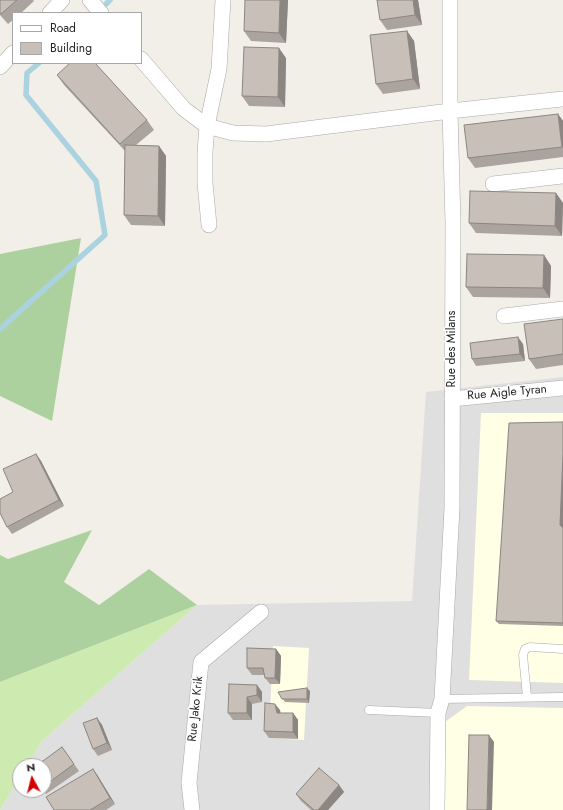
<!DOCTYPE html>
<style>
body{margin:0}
#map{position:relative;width:563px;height:810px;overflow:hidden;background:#f2efe9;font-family:Jost,sans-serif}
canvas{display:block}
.legend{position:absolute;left:12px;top:12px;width:130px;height:52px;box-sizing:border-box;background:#fff;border:1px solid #a7a7a7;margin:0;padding:5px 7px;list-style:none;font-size:12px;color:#222}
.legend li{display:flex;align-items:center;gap:8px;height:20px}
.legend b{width:20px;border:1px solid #a7a7a7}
.north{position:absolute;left:12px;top:758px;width:40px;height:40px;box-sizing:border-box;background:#fff;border:1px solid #a7a7a7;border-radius:50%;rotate:353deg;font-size:11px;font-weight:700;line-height:16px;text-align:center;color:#222}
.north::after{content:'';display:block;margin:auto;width:14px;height:18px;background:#d40000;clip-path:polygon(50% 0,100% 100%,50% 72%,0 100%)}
</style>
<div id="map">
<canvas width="563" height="810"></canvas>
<ul class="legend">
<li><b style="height:5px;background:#fff"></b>Road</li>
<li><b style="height:11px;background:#c7bfb8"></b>Building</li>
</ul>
<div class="north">N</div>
</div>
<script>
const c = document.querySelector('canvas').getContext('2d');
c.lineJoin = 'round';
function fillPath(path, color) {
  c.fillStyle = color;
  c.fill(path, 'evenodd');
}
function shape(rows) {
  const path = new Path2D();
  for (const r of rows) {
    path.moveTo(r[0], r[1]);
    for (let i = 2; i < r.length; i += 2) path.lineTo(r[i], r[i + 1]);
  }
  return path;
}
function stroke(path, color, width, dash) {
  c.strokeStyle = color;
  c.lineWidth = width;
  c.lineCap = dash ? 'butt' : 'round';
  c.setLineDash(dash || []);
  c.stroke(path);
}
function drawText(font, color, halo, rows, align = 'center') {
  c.font = font + ' Jost,sans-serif';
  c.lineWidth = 3;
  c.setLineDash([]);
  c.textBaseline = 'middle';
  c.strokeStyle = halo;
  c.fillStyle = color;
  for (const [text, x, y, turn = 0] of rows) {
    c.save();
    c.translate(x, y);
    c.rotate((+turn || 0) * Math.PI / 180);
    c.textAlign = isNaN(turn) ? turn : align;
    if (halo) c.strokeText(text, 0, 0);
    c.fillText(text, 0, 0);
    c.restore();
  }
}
const residential = shape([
 [563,377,563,810,0,810,20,777,20,790,44,790,44,766,27,766,42,741,197,605,412,601,426,392]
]);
const education = shape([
 [481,413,563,413,563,683,469,680],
 [273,646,309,648,304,740,269,738],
 [467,706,563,708,563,810,444,810,445,722]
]);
const grass = shape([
 [197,605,42,741,27,766,20,766,20,777,0,810,0,682]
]);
const forest = shape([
 [81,238,52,421,0,396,0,254],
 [92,530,64,582,99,605,149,569,197,605,0,682,0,555,8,559]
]);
const stream = shape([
 [106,4,110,0],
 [0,329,105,235,96,181,26,95,27,73,39,63]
]);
const service = shape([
 [527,697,523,655,525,649,530,647,563,649],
 [442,699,563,697],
 [369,710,438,713]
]);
const minor = shape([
 [90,0,101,13],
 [50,13,62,0],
 [141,59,184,109,207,126,233,133,266,134,450,111,563,99],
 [0,67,13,53],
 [493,184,563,176],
 [209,225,205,183,205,152,207,126,219,69,223,0],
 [504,316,563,309],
 [452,399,563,388],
 [192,810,189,783,201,662,261,612],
 [437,810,438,713,442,699,452,508,453,223,450,111,450,0]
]);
const wall = shape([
 [0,0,33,0,34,1,21,13,13,13,13,20,8,24,0,15],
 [288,0,286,43,251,41,244,31],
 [418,0,422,25,387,30,380,20],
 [407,31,414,41,420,89,383,94,376,84],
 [286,58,285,107,249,106,242,96],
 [57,75,147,120,154,130,136,145,159,146,166,156,165,226,131,225,124,215,125,151,64,85],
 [558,114,563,121,563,157,475,168,468,158],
 [556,193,563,203,562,236,476,233,469,223],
 [544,255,551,266,550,298,473,297,466,287],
 [563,319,563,365,536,369,529,359],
 [523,344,525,361,476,366,472,359],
 [563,422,563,626,499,624,496,621],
 [36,454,41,461,64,506,12,534,7,527,13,492],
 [276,649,281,656,280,684,270,684,265,678,264,675,252,675,247,668],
 [257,685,262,692,262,702,252,704,252,720,233,720,228,713],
 [310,691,309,703,285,702,278,692],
 [280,710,280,713,293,713,298,720,298,739,269,738,264,731],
 [97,718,102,725,112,750,98,756,93,749],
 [62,747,79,771,46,794,43,790,44,790,44,766],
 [93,769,115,804,106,810,54,810],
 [339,785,344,792,328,810,311,810,301,801,296,794]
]);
const shadedWall = shape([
 [280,0,288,0,286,43,279,33],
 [413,0,418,0,422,25,415,15],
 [407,31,414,41,420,89,413,79],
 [279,48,286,58,285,107,278,97],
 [558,114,563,121,563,148,562,147],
 [159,146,166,156,165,226,158,216],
 [556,193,563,203,562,236,555,226],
 [544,255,551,266,550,298,543,288],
 [518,337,523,344,525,361,520,354],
 [36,454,41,461,64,506,59,500],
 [563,454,563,528,560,525],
 [276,649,281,656,280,684,275,678],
 [257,685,262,692,262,702,257,695],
 [307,688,310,691,309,703,307,699],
 [247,697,252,704,252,720,247,713],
 [275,704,280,710,282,720,277,713],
 [293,713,298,720,298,739,293,732],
 [97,718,102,725,112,750,107,743],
 [489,735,494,742,492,810,487,810],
 [93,769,98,776,115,804,110,798],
 [339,785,344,792,328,810,318,810]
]);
const building = shape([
 [0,0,17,0,1,14,0,13,0,0],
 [245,0,280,0,279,33,244,31,245,0],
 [377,0,413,0,415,15,380,20,377,0],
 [407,31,413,79,376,84,370,35,407,31],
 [244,47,279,48,278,97,242,96,244,47],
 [70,63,95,63,147,120,120,144,57,75,70,63],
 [558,114,562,147,468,158,464,125,558,114],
 [125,145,159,146,158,216,124,215,125,145],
 [470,191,556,193,555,226,469,223,470,191],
 [467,254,544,255,543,288,466,287,467,254],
 [563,319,563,354,529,359,524,324,563,319],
 [518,337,520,354,472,359,470,343,518,337],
 [563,422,563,454,560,525,563,528,563,623,496,621,509,423,563,422],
 [36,454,59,500,7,527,0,513,0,499,13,492,3,469,36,454],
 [247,648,276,649,275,678,265,678,263,668,247,668,247,648],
 [229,684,257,685,257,695,247,697,247,713,228,713,229,684],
 [307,688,307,699,282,699,278,692,307,688],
 [265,703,275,704,277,713,293,713,293,732,264,731,265,703],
 [97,718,107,743,93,749,83,723,97,718],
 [469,735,489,735,487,810,467,810,469,735],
 [62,747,74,764,44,786,44,766,36,766,62,747],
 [319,768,339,785,318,810,314,810,296,794,319,768],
 [93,769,110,798,90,810,54,810,46,797,93,769]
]);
const streetNames = [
 ["Rue des Milans",452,349,-90],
 ["Rue Aigle Tyran",507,393,-5],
 ["Rue Jako Krik",196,709,-84]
];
fillPath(residential, '#e0dfdf');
fillPath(education, '#ffffe5');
fillPath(grass, '#cdebb0');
fillPath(forest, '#add19e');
stroke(stream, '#aad3df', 5.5);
stroke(service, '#a9a9a9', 9);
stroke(minor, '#a9a9a9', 16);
stroke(service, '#fff', 8);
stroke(minor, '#fff', 15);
fillPath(wall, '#aba49e');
fillPath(shadedWall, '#8b8681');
fillPath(building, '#c7bfb8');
stroke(building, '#8b8681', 1);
drawText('12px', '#222', '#fff', streetNames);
</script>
